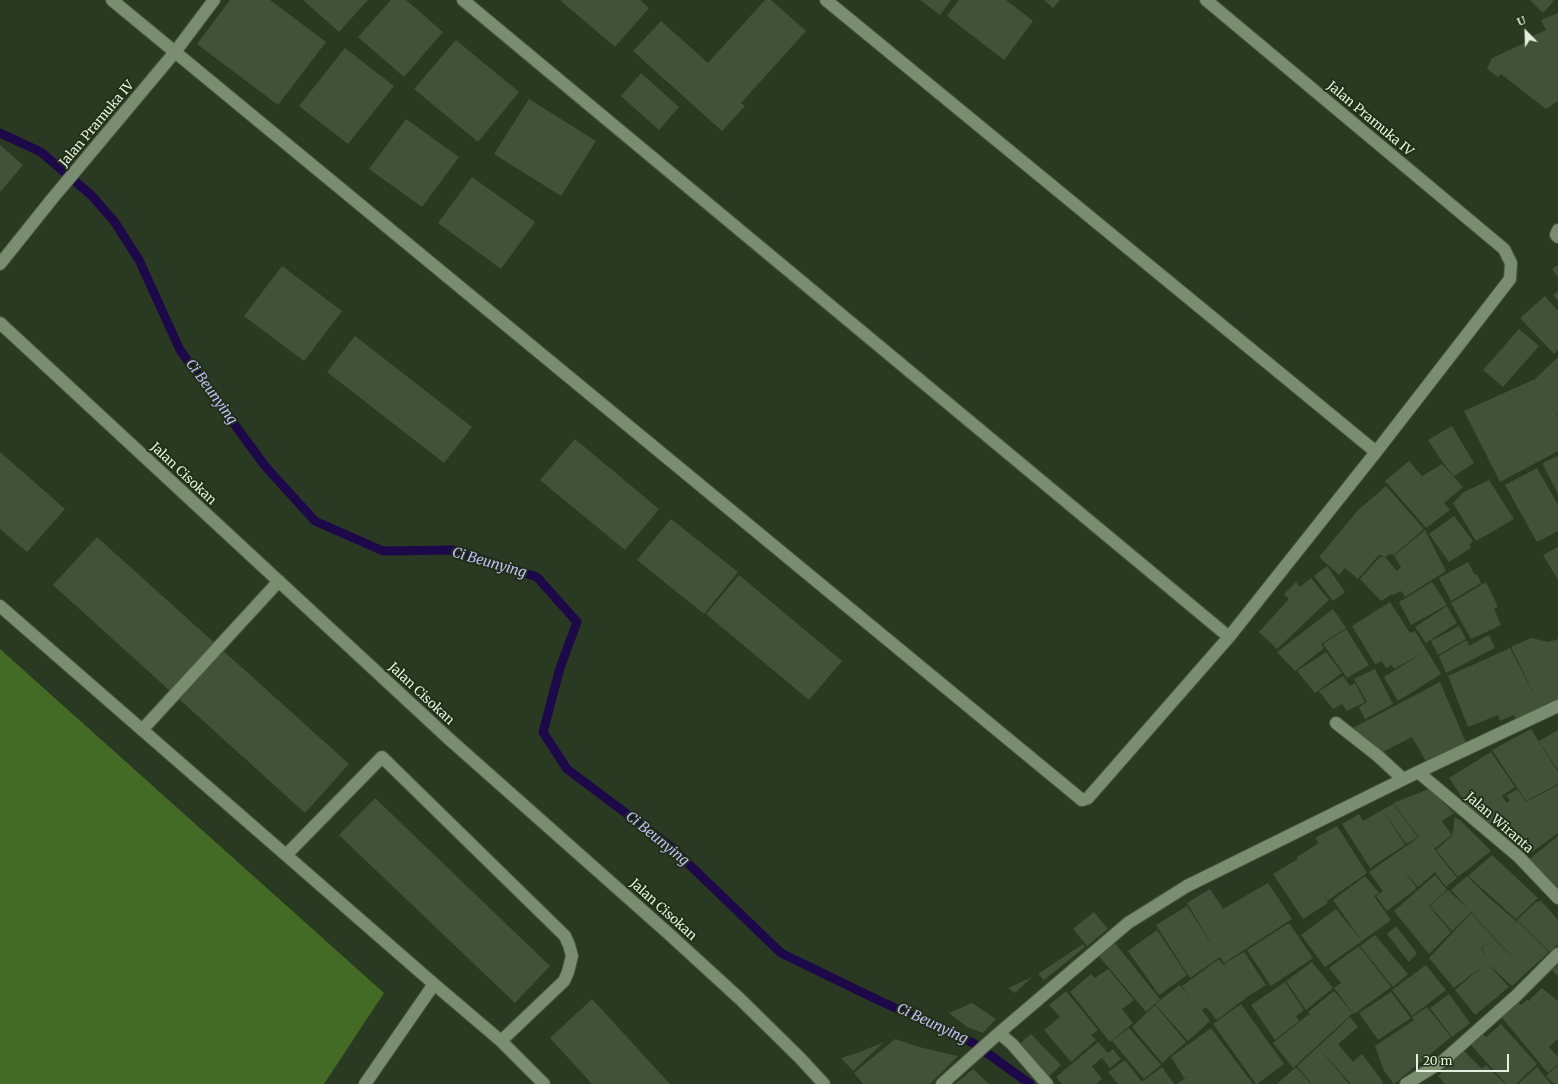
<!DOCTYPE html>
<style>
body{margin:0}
#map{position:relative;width:1558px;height:1084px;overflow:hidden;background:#2a3921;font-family:Merriweather,serif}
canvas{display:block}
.north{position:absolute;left:1506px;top:12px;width:40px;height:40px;-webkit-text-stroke:3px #212f17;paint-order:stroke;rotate:337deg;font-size:11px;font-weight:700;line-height:16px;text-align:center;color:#e5efdf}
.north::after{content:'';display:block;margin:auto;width:14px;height:18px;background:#e5efdf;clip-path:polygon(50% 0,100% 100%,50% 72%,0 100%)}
.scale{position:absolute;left:1416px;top:1054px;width:93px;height:18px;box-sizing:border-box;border:2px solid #e5efdf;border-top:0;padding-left:5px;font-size:12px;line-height:14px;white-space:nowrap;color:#e5efdf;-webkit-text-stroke:3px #212f17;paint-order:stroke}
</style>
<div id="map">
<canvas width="1558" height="1084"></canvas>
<div class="north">U</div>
<div class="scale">20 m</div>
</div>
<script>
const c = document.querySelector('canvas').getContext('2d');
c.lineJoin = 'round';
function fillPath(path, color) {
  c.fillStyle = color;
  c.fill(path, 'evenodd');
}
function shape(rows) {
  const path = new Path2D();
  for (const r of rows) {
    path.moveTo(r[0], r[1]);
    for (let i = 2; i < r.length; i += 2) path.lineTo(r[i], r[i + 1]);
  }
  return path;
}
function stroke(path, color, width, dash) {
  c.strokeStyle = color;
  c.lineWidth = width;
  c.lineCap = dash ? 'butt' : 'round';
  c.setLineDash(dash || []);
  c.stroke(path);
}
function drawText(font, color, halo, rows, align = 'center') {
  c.font = font + ' Merriweather,serif';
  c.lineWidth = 4;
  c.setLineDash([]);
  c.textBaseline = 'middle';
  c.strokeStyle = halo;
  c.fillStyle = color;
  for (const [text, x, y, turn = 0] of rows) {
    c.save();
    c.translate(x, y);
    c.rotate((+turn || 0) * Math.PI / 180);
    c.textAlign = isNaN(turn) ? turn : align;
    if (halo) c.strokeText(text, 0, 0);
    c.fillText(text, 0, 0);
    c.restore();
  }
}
const green = shape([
 [0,649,384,993,324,1084,0,1084]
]);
const stream = shape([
 [0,133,41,152,91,195,114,221,139,260,180,350,265,466,315,521,383,551,453,550,537,577,577,622,560,668,543,732,567,769,671,847,781,953,880,1001,973,1043,1030,1084]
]);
const building = shape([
 [230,0,270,0,326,42,278,105,197,44],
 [303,0,368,0,339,32],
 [391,0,406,0,443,32,404,77,358,37],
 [560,0,640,0,649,8,615,47],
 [765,0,771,0,806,31,741,103,745,106,722,131,633,51,661,21,708,63],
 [920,0,951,0,940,15],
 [959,0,1006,0,1033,21,1004,60,947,16],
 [1044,0,1060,0,1053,8],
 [1530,0,1552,0,1554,1,1543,13],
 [1558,13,1558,101,1546,109,1501,74,1498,77,1487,69,1492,58,1529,41,1528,38,1546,30,1541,20],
 [456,40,519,92,478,142,414,89],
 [345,48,394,86,348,144,299,106],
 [641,73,679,107,659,130,621,96],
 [529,99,596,141,561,196,494,154],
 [406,119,459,157,422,207,369,169],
 [0,145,23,165,0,192],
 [472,177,535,222,501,269,438,223],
 [1558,265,1558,278,1552,269],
 [282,266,342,311,304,361,244,316],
 [1558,291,1558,301,1553,295],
 [1545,296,1558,311,1558,350,1554,354,1520,318],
 [1519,329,1539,346,1503,387,1483,370],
 [355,336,472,427,444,463,327,372],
 [1558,357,1558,416,1550,404,1558,417,1558,451,1500,482,1464,411,1535,379],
 [1452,426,1474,463,1454,476,1443,463,1428,440],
 [575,439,659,509,625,550,540,480],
 [0,452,65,509,27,552,0,529],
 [1558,456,1558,494,1543,465,1544,462],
 [1409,461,1422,476,1442,464,1463,487,1444,503,1450,510,1426,528,1385,481],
 [1537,468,1558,505,1558,531,1537,542,1505,485],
 [1489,480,1514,519,1476,541,1453,503,1464,492],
 [1386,486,1424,529,1394,555,1390,554,1385,557,1379,555,1358,579,1345,568,1339,575,1319,557,1358,510],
 [1454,516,1473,541,1469,545,1471,548,1449,562,1429,534],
 [671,519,738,572,704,614,637,560],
 [1425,530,1446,571,1405,597,1401,591,1393,595,1392,594,1381,601,1360,579,1380,557,1385,557,1397,571,1401,567,1394,556],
 [97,537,349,764,305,813,53,585],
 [1558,547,1558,580,1543,555],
 [1468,562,1475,575,1477,574,1481,583,1451,601,1439,578],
 [1327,566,1345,592,1333,601,1314,576],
 [739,575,842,661,809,700,706,614],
 [1311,578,1329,600,1277,649,1259,632,1289,599,1284,594,1296,582,1300,587],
 [1432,582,1447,605,1411,625,1399,602],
 [1486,582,1498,607,1494,609,1501,625,1471,639,1451,603],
 [1390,602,1410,633,1415,631,1441,674,1398,701,1384,677,1426,651,1394,669,1392,665,1386,668,1382,661,1375,664,1352,626],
 [1447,606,1457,623,1426,643,1415,627],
 [1333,609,1346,628,1321,644,1324,648,1295,671,1277,652],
 [1459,626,1466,639,1438,655,1431,641],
 [1346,629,1369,665,1347,678,1323,644],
 [1489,635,1495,648,1446,673,1439,656,1467,640,1469,646],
 [1531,638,1549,642,1558,639,1558,703,1517,722,1514,715,1500,721,1498,715,1468,727,1448,676,1510,648,1539,704,1511,647],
 [1326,652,1342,673,1315,693,1297,671],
 [1375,669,1393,704,1365,719,1359,707,1367,702,1354,679],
 [1343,676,1350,686,1355,683,1365,702,1347,711,1342,704,1333,709,1319,691],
 [1440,682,1468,747,1428,765,1412,737,1379,754,1353,728],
 [1531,729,1558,772,1558,784,1526,801,1492,750],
 [1558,730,1558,770,1539,741],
 [1491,752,1515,787,1474,815,1449,778],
 [1558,785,1558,833,1523,859,1492,822,1485,827,1475,815,1502,796,1507,803,1510,800,1506,796,1517,789,1526,802],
 [1429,789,1454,813,1442,821,1452,835,1434,849,1457,878,1446,887,1435,872,1418,887,1403,870,1417,888,1387,911,1376,896,1383,891,1369,872,1419,837,1393,803],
 [375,798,550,966,515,1003,339,835],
 [1393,804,1418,837,1406,844,1384,812,1405,845,1370,868,1342,824,1359,814,1363,821],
 [1455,817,1461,821,1491,851,1458,877,1436,850,1452,836],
 [1337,826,1367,873,1327,901,1306,871,1328,903,1303,919,1273,874,1298,859,1297,857,1319,843,1315,838],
 [1558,836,1558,885,1552,889,1528,860],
 [1492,855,1538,898,1516,919,1468,876],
 [1435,875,1447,890,1429,906,1451,932,1429,954,1394,911],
 [1365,876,1379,893,1374,896,1391,920,1362,941,1333,900],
 [1467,876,1487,896,1516,921,1510,927,1517,921,1549,952,1512,986,1487,963,1509,987,1475,1015,1455,990,1484,965,1454,988,1429,958,1471,913,1497,942,1481,947,1485,958,1482,947,1497,942,1526,969,1497,941,1451,890],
 [1268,883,1292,919,1224,963,1220,957,1190,978,1156,925,1187,906,1217,953,1187,903,1210,889,1223,909],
 [1448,890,1471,912,1452,931,1430,906],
 [1541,901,1558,920,1558,944,1550,952,1517,920,1536,902],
 [1336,909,1362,941,1325,967,1301,935],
 [1094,912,1108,929,1087,946,1073,929],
 [1289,923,1313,958,1271,986,1247,950],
 [1396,926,1417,953,1409,962,1387,934],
 [1157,930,1187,975,1159,995,1128,951],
 [1375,935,1408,974,1393,987,1360,946],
 [1114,942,1160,999,1146,1012,1098,955],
 [1083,944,1085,947,1044,980,1038,974],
 [1359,946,1391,987,1354,1014,1334,988,1341,983,1329,968],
 [1244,952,1266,985,1247,997,1217,1020,1206,1007,1202,1010,1210,1021,1188,1041,1155,1004,1180,985,1190,997,1182,986,1219,959,1226,968,1224,964],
 [1312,962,1333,988,1306,1010,1286,981],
 [1426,965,1446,990,1412,1016,1392,990],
 [1558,965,1558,976,1552,970],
 [1108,969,1134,1000,1122,1009,1133,1023,1110,1042,1070,992,1091,974,1095,978],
 [1032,977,1015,993,1008,988],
 [1285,982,1304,1010,1296,1016,1299,1021,1275,1040,1251,1005],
 [1542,988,1558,1001,1558,1039,1549,1047,1558,1057,1558,1064,1548,1073,1498,1013,1515,999,1521,1005,1527,1000,1530,1001,1530,999],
 [1066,991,1098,1030,1091,1035,1096,1040,1071,1062,1044,1030,1060,1017,1049,1005],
 [1334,991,1353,1013,1293,1068,1273,1043,1308,1015,1311,1016,1308,1012],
 [1391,992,1411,1018,1378,1040,1359,1013],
 [1449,994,1470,1023,1452,1037,1430,1008],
 [592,999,670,1084,592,1084,550,1038],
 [972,1003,996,1019,983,1033,967,1027,949,1013],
 [1241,1004,1284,1064,1257,1084,1256,1084,1213,1024],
 [1155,1005,1186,1042,1162,1063,1132,1027],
 [1427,1007,1451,1037,1394,1084,1384,1071,1375,1046,1414,1020,1412,1017],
 [1350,1017,1358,1027,1338,1044,1353,1062,1362,1054,1383,1082,1381,1084,1351,1084,1318,1047],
 [1501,1024,1537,1064,1516,1084,1506,1084,1471,1045,1483,1034,1486,1037],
 [1129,1028,1161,1065,1144,1079,1112,1041],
 [1211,1028,1253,1084,1177,1084,1188,1076,1184,1078,1171,1057],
 [1031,1034,1061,1065,1047,1078,1017,1046],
 [895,1039,919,1047,958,1056,930,1084,863,1084,854,1073],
 [884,1042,853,1071,841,1058,860,1052],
 [1098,1042,1108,1053,1092,1066,1102,1079,1096,1084,1062,1084,1056,1077],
 [1318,1047,1349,1084,1312,1084,1297,1066],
 [1113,1049,1121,1059,1110,1068,1102,1058],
 [1464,1051,1482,1069,1486,1065,1505,1084,1445,1084,1438,1076],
 [1125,1060,1142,1082,1162,1067,1174,1084,1118,1084,1108,1072],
 [1558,1065,1558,1084,1554,1084,1546,1076],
 [1296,1067,1311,1084,1277,1084],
 [1537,1067,1551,1084,1518,1084],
 [973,1069,989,1084,955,1084]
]);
const minor = shape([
 [112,0,1082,800,1088,798,1229,637,1376,452,1510,279,1511,263,1504,249,1206,0],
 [463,0,1229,637],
 [826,0,1376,452],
 [1558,230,1556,235,1558,237],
 [0,264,52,199,175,52,214,0],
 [0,323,448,738,669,934,740,999,800,1058,824,1084],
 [0,606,434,984,365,1084],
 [1336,723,1378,756,1403,779],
 [142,730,279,581],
 [1418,772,1519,857,1558,898],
 [286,855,382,757,565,936,569,945,572,956,568,972,564,981,501,1041],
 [434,984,501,1041,544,1084],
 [999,1033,1012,1044,1047,1084],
 [942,1084,999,1033,1128,923,1187,886,1418,772,1558,706],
 [1406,1084,1443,1061,1516,996,1558,954]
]);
const streetNames = [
 ["Jalan Pramuka IV",1370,119,40],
 ["Jalan Pramuka IV",97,124,-50],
 ["Jalan Cisokan",183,474,43],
 ["Jalan Cisokan",421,694,43],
 ["Jalan Wiranta",1499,823,41],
 ["Jalan Cisokan",663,910,42]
];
const waterNames = [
 ["Ci Beunying",211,392,54],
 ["Ci Beunying",489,563,16],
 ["Ci Beunying",657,839,39],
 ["Ci Beunying",932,1024,25]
];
fillPath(green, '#436b25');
stroke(stream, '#1d094a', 9);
fillPath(building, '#425239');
stroke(minor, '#4a5641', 14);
stroke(minor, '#7b8d71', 12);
drawText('13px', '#e5efdf', '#212f17', streetNames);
drawText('italic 14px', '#c3befa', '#212f17', waterNames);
</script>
